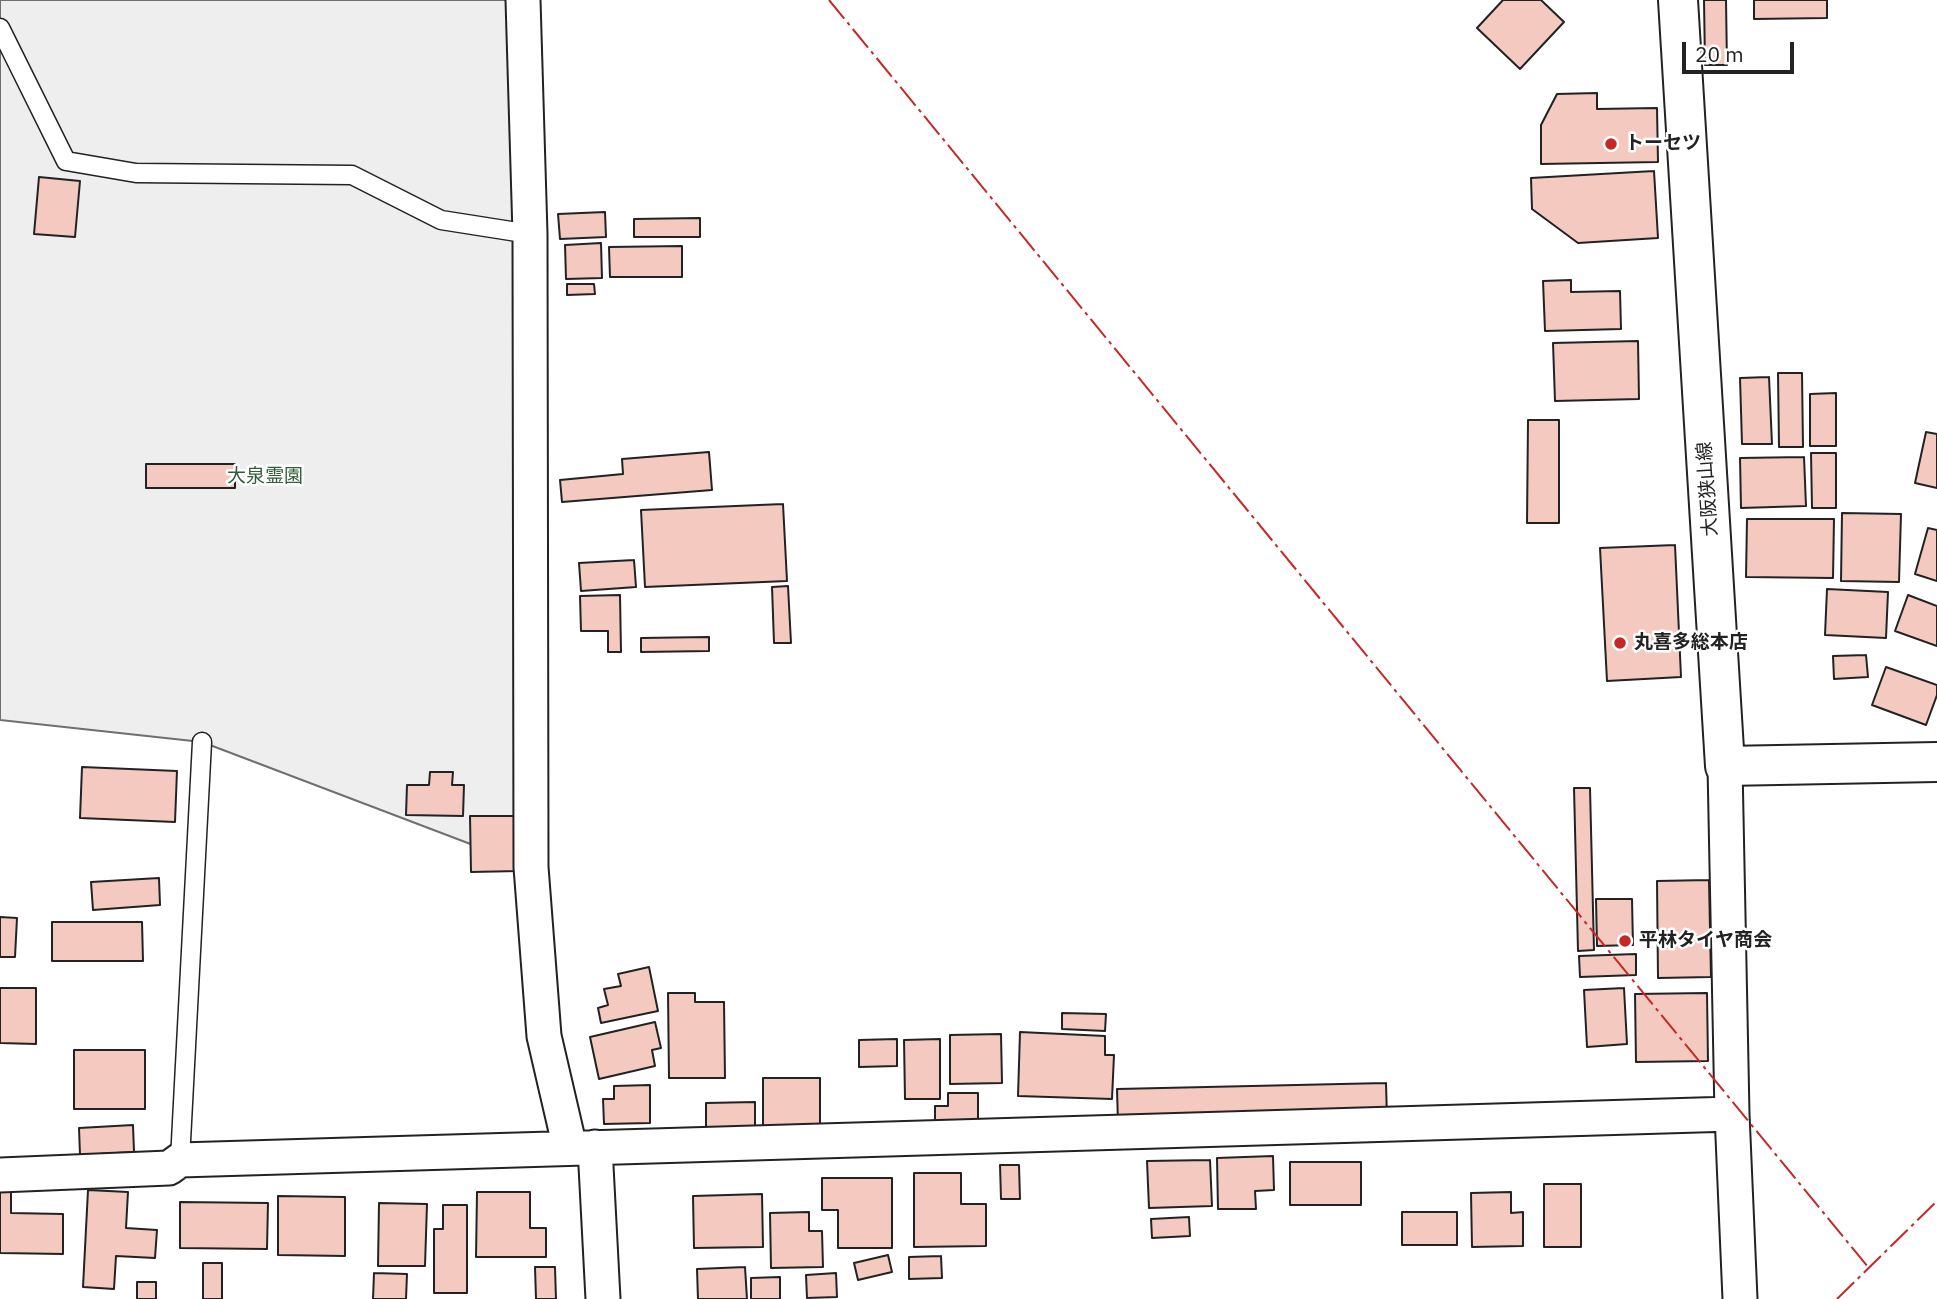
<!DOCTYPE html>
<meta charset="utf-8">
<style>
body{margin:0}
#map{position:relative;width:1937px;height:1299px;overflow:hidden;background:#fff;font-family:"IBM Plex Sans",sans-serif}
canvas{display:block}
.scale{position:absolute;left:1682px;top:42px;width:112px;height:32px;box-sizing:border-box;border:4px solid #222;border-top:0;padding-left:9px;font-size:21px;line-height:24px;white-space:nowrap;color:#222;-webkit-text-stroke:5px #fff;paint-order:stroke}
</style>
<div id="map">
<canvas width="1937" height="1299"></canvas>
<div class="scale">20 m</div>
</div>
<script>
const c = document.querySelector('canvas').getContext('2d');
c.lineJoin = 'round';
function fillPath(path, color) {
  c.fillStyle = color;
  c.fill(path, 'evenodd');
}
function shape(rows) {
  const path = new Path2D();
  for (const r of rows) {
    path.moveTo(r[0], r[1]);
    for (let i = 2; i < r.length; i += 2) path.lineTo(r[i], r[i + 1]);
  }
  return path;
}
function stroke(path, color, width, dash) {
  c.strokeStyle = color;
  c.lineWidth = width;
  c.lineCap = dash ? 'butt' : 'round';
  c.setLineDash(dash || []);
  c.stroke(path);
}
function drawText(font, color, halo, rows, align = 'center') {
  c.font = font + ' "IBM Plex Sans","Noto Sans JP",sans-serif';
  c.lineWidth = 5;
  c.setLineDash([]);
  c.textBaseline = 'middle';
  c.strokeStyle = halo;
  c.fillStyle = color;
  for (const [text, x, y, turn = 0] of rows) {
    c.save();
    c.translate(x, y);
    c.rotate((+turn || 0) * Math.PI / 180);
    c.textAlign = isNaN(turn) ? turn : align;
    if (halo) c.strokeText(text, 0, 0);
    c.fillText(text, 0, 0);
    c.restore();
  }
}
const green = shape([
 [0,0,523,0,531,867,202,742,0,720,0,0]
]);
const building = shape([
 [1503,0,1541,0,1564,22,1520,69,1477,28,1503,0],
 [1704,0,1726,0,1727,65,1705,65,1704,0],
 [1754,0,1827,0,1827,18,1754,19,1754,0],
 [1597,93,1597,109,1657,108,1658,162,1541,164,1541,125,1557,94,1597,93],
 [1654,171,1658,238,1578,243,1532,209,1531,178,1654,171],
 [39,177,80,181,75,237,34,234,39,177],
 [605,212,606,237,560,239,558,214,605,212],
 [700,218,700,237,634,237,634,219,700,218],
 [601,243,602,278,566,279,565,245,601,243],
 [682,246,682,277,610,277,609,247,682,246],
 [1571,280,1571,292,1620,291,1621,329,1545,331,1543,281,1571,280],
 [567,284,594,284,595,294,567,295,567,284],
 [1638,341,1639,399,1555,401,1553,343,1638,341],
 [1778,373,1802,373,1803,447,1779,447,1778,373],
 [1769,377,1772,444,1742,444,1740,378,1769,377],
 [1836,393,1836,446,1810,446,1810,394,1836,393],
 [1528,420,1559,420,1559,523,1527,523,1528,420],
 [1926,432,1937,434,1937,488,1915,483,1926,432],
 [709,452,712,490,562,502,560,480,623,474,622,459,709,452],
 [1811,453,1836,453,1836,508,1812,508,1811,453],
 [1804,457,1806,506,1741,508,1740,458,1804,457],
 [146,464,235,464,235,488,146,488,146,464],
 [783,504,787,581,645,587,641,510,783,504],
 [1842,513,1901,514,1899,582,1841,581,1842,513],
 [1747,519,1834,519,1833,578,1746,577,1747,519],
 [1928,528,1937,530,1937,581,1915,574,1928,528],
 [1675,545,1681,677,1607,681,1600,548,1675,545],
 [634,560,636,587,581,591,579,563,634,560],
 [788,586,791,643,774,643,772,587,788,586],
 [1827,589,1888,592,1886,638,1825,635,1827,589],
 [620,595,621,652,608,652,608,631,581,631,580,596,620,595],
 [1908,595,1937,606,1937,646,1895,631,1908,595],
 [709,637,709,651,641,652,641,638,709,637],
 [1866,655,1868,677,1834,679,1833,656,1866,655],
 [1886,667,1937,685,1937,695,1926,725,1872,705,1886,667],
 [82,767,177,771,175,822,80,818,82,767],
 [430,772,453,772,452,785,464,785,463,816,406,815,407,785,429,785,430,772],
 [1574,788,1590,788,1594,950,1578,951,1574,788],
 [470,816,518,816,519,871,471,872,470,816],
 [159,878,160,905,93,910,91,882,159,878],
 [1709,880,1711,977,1658,978,1657,881,1709,880],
 [1596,899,1632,899,1633,945,1597,946,1596,899],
 [0,917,17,918,15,957,0,957,0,917],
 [52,922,142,922,143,961,52,961,52,922],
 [1636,954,1636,975,1580,977,1579,956,1636,954],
 [649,967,658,1011,601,1023,598,1008,608,1005,604,989,621,986,618,974,649,967],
 [0,988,36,988,36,1044,0,1043,0,988],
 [1624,988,1627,1044,1587,1047,1584,990,1624,988],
 [668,993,695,993,695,1002,724,1002,725,1078,669,1078,668,993],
 [1707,993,1708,1061,1636,1062,1635,994,1707,993],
 [1062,1013,1106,1014,1105,1031,1062,1029,1062,1013],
 [655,1022,661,1048,652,1050,655,1066,599,1079,590,1037,655,1022],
 [1020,1032,1105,1036,1105,1055,1114,1055,1112,1099,1018,1096,1020,1032],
 [1001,1034,1002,1083,950,1084,950,1035,1001,1034],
 [897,1039,897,1066,859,1067,859,1040,897,1039],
 [940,1039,940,1099,905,1099,904,1040,940,1039],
 [74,1050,145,1050,145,1109,74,1109,74,1050],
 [763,1078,820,1078,820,1132,763,1133,763,1078],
 [1386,1083,1387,1118,1118,1124,1117,1089,1386,1083],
 [650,1085,650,1123,604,1124,603,1099,614,1099,614,1086,650,1085],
 [948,1093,978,1093,978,1129,935,1129,935,1106,948,1106,948,1093],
 [755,1102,755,1127,706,1127,706,1103,755,1102],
 [133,1125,134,1152,80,1155,79,1128,133,1125],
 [1273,1156,1274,1190,1255,1191,1256,1209,1218,1209,1217,1158,1273,1156],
 [1210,1160,1212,1206,1149,1208,1147,1161,1210,1160],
 [1290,1162,1361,1162,1361,1205,1290,1205,1290,1162],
 [1000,1165,1019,1165,1020,1199,1001,1199,1000,1165],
 [914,1173,961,1173,961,1204,986,1204,986,1246,914,1247,914,1173],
 [822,1178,892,1178,892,1248,838,1248,838,1210,822,1210,822,1178],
 [1544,1184,1581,1184,1581,1247,1544,1247,1544,1184],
 [88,1190,128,1192,126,1228,157,1230,155,1258,116,1256,114,1289,83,1287,88,1190],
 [0,1191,11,1191,11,1213,63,1214,63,1254,0,1253,0,1191],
 [477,1192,530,1192,530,1228,546,1228,546,1257,476,1257,477,1192],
 [1511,1192,1511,1213,1523,1212,1523,1246,1472,1247,1471,1193,1511,1192],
 [762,1194,763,1247,694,1248,693,1196,762,1194],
 [278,1196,345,1197,345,1256,278,1255,278,1196],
 [180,1202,268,1203,267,1249,180,1248,180,1202],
 [379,1203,427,1204,425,1266,378,1266,379,1203],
 [443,1205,467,1205,467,1293,434,1293,434,1229,443,1229,443,1205],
 [809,1212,809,1231,822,1231,823,1267,771,1268,770,1213,809,1212],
 [1402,1212,1457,1212,1457,1245,1402,1245,1402,1212],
 [1189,1217,1190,1236,1152,1238,1151,1219,1189,1217],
 [888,1255,892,1272,858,1280,854,1263,888,1255],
 [941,1256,942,1278,909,1279,909,1257,941,1256],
 [203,1263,222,1263,222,1299,203,1299,203,1263],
 [535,1267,555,1267,556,1299,536,1299,535,1267],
 [745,1267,747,1299,698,1299,697,1269,745,1267],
 [374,1273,407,1274,406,1299,373,1299,374,1273],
 [836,1273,837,1297,807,1298,806,1275,836,1273],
 [780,1277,780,1299,751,1299,751,1278,780,1277],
 [137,1282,156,1282,156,1299,137,1299,137,1282]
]);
const lane = shape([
 [0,28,66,161,136,173,352,175,441,220,530,234],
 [180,1160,202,742]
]);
const street = shape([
 [523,0,530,234,531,867,544,1036,570,1148],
 [1725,766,1732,1114,1740,1299],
 [595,1147,603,1299],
 [0,1175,169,1168,180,1160,1732,1114]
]);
const primary = shape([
 [1678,0,1725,766,1937,762]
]);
const power = shape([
 [829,0,1868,1267],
 [1837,1299,1937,1201]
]);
const markers = [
 [1611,144,7,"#c62828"],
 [1620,643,7,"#c62828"],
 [1625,941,7,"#c62828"]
];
const poiNames = [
 ["トーセツ",1625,144],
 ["丸喜多総本店",1634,643],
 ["平林タイヤ商会",1639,941]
];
const parkNames = [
 ["大泉霊園",265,477]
];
const streetNames = [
 ["大阪狭山線",1708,489,-94]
];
fillPath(green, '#eee');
stroke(green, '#6f6f6f', 2);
fillPath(building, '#f3c9c0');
stroke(building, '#222', 2);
stroke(lane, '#222', 21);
stroke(street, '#222', 37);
stroke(primary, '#222', 42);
stroke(lane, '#fff', 18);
stroke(street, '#fff', 33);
stroke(primary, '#fff', 38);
stroke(power, '#c62828', 2, [24, 5, 3.5, 5]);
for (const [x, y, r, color] of markers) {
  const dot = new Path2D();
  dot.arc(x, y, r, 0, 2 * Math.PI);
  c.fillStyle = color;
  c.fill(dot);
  stroke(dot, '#fff', 2.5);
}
drawText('bold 19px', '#222', '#fff', poiNames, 'left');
drawText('19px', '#2f5e38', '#fff', parkNames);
drawText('19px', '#222', '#fff', streetNames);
</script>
